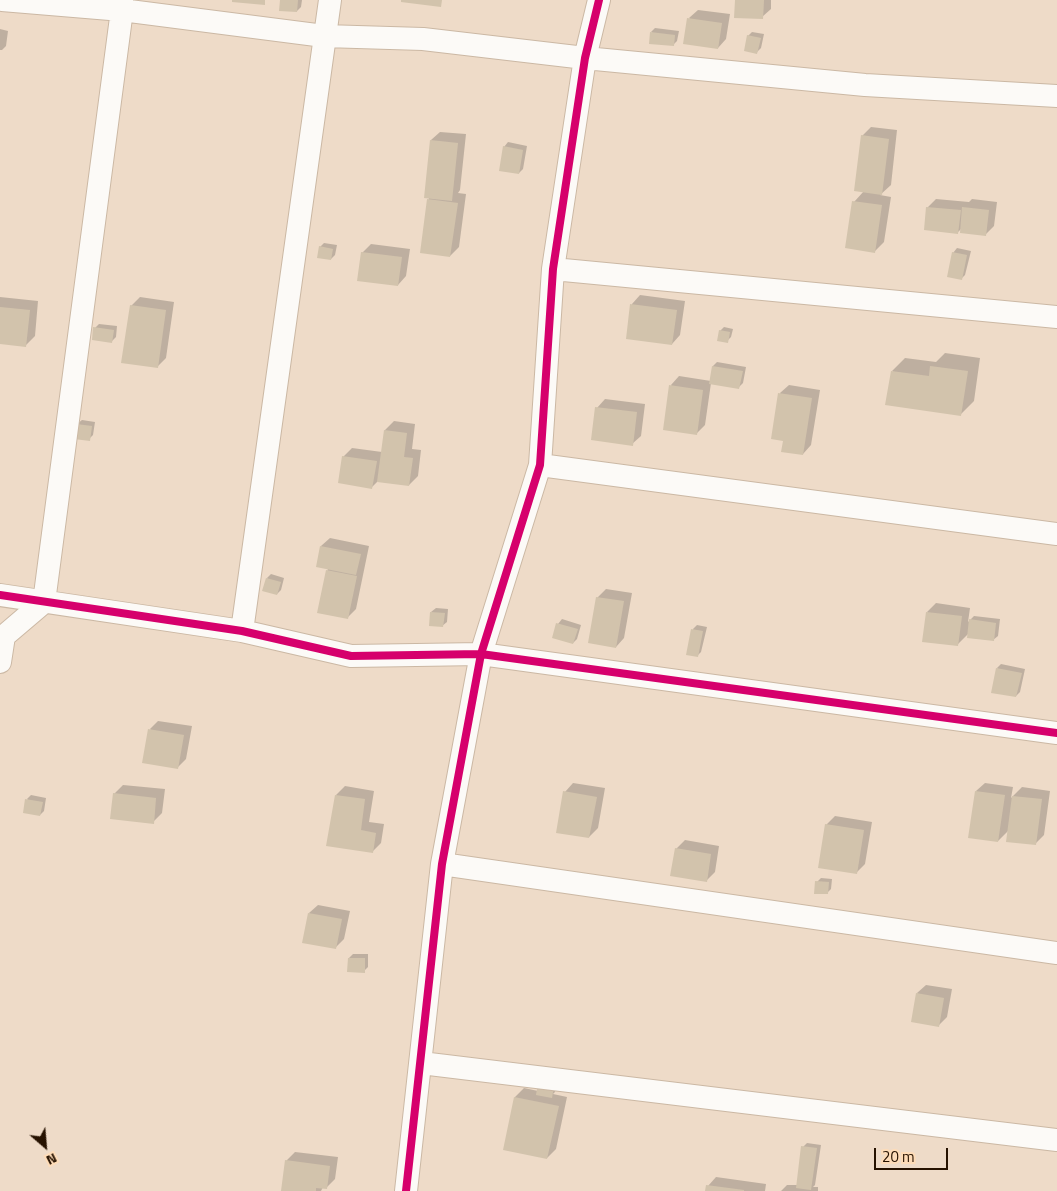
<!DOCTYPE html>
<style>
body{margin:0}
#map{position:relative;width:1057px;height:1191px;overflow:hidden;background:#eedbc8;font-family:"Titillium Web",sans-serif}
canvas{display:block}
.north{position:absolute;left:20px;top:1121px;width:50px;height:50px;-webkit-text-stroke:4px #fedcb8;paint-order:stroke;rotate:153deg;font-size:14px;font-weight:700;line-height:20px;text-align:center;color:#261200}
.north::after{content:'';display:block;margin:auto;width:18px;height:22px;background:#261200;clip-path:polygon(50% 0,100% 100%,50% 72%,0 100%)}
.scale{position:absolute;left:874px;top:1148px;width:74px;height:22px;box-sizing:border-box;border:2px solid #261200;border-top:0;padding-left:6px;font-size:15px;line-height:18px;white-space:nowrap;color:#261200;-webkit-text-stroke:4px #fedcb8;paint-order:stroke}
</style>
<div id="map">
<canvas width="1057" height="1191"></canvas>
<div class="north">N</div>
<div class="scale">20 m</div>
</div>
<script>
const c = document.querySelector('canvas').getContext('2d');
c.lineJoin = 'round';
function fillPath(path, color) {
  c.fillStyle = color;
  c.fill(path, 'evenodd');
}
function shape(rows) {
  const path = new Path2D();
  for (const r of rows) {
    path.moveTo(r[0], r[1]);
    for (let i = 2; i < r.length; i += 2) path.lineTo(r[i], r[i + 1]);
  }
  return path;
}
function stroke(path, color, width, dash) {
  c.strokeStyle = color;
  c.lineWidth = width;
  c.lineCap = dash ? 'butt' : 'round';
  c.setLineDash(dash || []);
  c.stroke(path);
}
const shadow = shape([
 [282,0,302,0,301,7,297,11],
 [736,0,771,0,771,9,762,17],
 [698,10,730,14,726,39,718,48,689,18],
 [655,28,679,31,677,41,673,45,651,32],
 [0,29,8,31,6,46,2,50,0,50],
 [752,32,764,34,761,48,757,52,748,36],
 [871,127,897,130,891,185,880,195,891,197,884,242,875,251,854,202,864,191,862,136],
 [440,132,466,134,460,190,458,193,466,194,459,247,450,256,421,252,429,197,431,140],
 [508,142,527,146,523,169,519,173,504,147],
 [936,199,969,202,972,199,997,202,994,226,985,235,961,229,958,232,927,208],
 [324,243,337,245,335,255,331,259,320,247],
 [371,244,410,249,406,276,398,285,362,253],
 [957,248,971,251,965,275,961,279,953,253],
 [640,295,685,301,680,335,672,344,627,338,632,304],
 [0,297,38,301,35,336,26,345,0,343],
 [140,297,174,302,166,358,157,367,131,306],
 [99,324,117,326,116,337,111,342,95,328],
 [724,327,733,329,731,337,727,341,720,331],
 [945,353,980,358,974,401,960,415,892,371,905,358,936,362],
 [717,362,746,367,743,383,739,387,711,383,705,425,696,434,671,385,679,376,711,381,713,366],
 [789,385,820,390,811,445,803,454,780,393],
 [605,399,645,404,641,436,632,444,597,408],
 [82,420,95,422,93,435,89,439,77,424],
 [394,421,415,424,412,449,421,450,418,476,409,485,378,481,372,487,343,457,352,448,382,452,385,430],
 [330,538,369,546,356,609,347,618,319,612,328,568,321,546],
 [271,574,284,578,281,590,277,594,267,578],
 [606,589,632,593,624,638,616,647,597,598],
 [936,603,970,608,968,622,974,616,1000,619,998,636,993,640,969,633,957,645,927,612],
 [436,608,448,609,447,622,442,626,431,612],
 [562,619,581,625,577,639,573,643,558,624],
 [697,625,707,627,701,652,697,656,693,629],
 [1001,664,1025,669,1020,692,1016,696,997,668],
 [158,721,192,726,186,759,177,768,150,729],
 [573,783,605,788,598,828,589,837,565,792],
 [985,783,1013,787,1011,798,1022,787,1050,791,1044,835,1035,844,1009,830,998,841,976,791],
 [123,785,165,789,162,813,153,822,114,794],
 [345,786,374,791,369,822,384,824,381,843,372,852,336,795],
 [31,795,46,798,44,811,40,815,27,799],
 [835,816,872,822,865,864,856,873,826,825],
 [685,840,719,846,715,872,706,881,676,849],
 [821,878,832,879,831,889,827,893,817,882],
 [318,905,350,911,344,939,335,948,309,913],
 [353,954,368,954,368,967,364,971,349,958],
 [926,985,952,989,947,1017,938,1026,917,993],
 [557,1082,555,1092,553,1094,567,1097,556,1149,547,1158,504,1149,515,1097,524,1088,538,1091],
 [807,1143,821,1145,815,1185,813,1187,818,1187,818,1191,781,1191,787,1185,797,1185,803,1147],
 [295,1152,338,1157,335,1179,326,1188,323,1187,321,1191,282,1191,286,1161],
 [716,1177,766,1184,765,1191,707,1191,708,1186]
]);
const building = shape([
 [232,0,265,0,265,5,232,2],
 [280,0,298,0,297,12,279,11],
 [401,0,442,0,441,7,401,2],
 [735,0,764,0,763,19,734,18],
 [687,18,722,23,718,49,683,44],
 [650,32,675,35,674,46,649,44],
 [747,35,761,38,757,54,744,51],
 [861,135,889,139,882,195,854,191],
 [430,140,458,143,452,201,424,198],
 [503,146,523,150,519,174,499,171],
 [427,199,458,203,450,257,420,253],
 [852,201,882,205,875,253,845,248],
 [926,207,961,210,958,234,924,230],
 [962,207,989,210,986,236,960,233],
 [319,246,333,249,331,260,317,258],
 [361,252,402,257,398,286,357,281],
 [952,252,967,255,962,280,947,277],
 [630,304,677,310,672,345,626,339],
 [130,305,166,310,158,368,121,363],
 [0,307,30,310,26,347,0,344],
 [93,327,114,330,112,343,92,340],
 [719,330,730,332,728,343,717,341],
 [712,366,743,371,739,389,709,384],
 [930,366,968,371,961,416,885,405,891,371,929,376],
 [669,385,703,390,697,435,663,430],
 [778,393,812,398,803,455,781,452,783,441,771,439],
 [595,407,637,412,633,446,591,440],
 [76,424,92,426,90,441,74,439],
 [384,430,407,433,404,457,413,458,409,486,377,482],
 [342,456,377,461,372,489,338,483],
 [320,546,361,554,356,575,316,567],
 [326,570,357,576,348,619,317,613],
 [266,578,281,582,277,595,262,591],
 [596,597,624,601,616,648,588,643],
 [430,612,445,613,443,627,429,626],
 [926,612,962,616,958,646,922,642],
 [969,619,996,623,994,641,967,638],
 [556,623,578,629,573,644,552,638],
 [691,629,703,631,698,657,686,655],
 [996,668,1022,673,1016,697,991,693],
 [148,729,184,735,178,769,142,763],
 [563,791,597,797,589,838,556,833],
 [975,791,1005,795,998,842,968,838],
 [113,793,156,798,154,824,110,819],
 [335,795,365,799,361,830,376,833,373,853,326,846],
 [1012,796,1042,799,1036,845,1006,842],
 [25,799,43,802,40,816,23,813],
 [825,824,864,830,857,874,818,868],
 [675,848,711,854,707,882,670,876],
 [815,881,829,882,828,894,814,894],
 [308,913,342,919,336,949,302,943],
 [348,958,365,958,365,973,347,972],
 [916,993,944,998,939,1027,911,1022],
 [538,1083,554,1086,552,1098,536,1095],
 [514,1097,559,1106,547,1159,503,1150],
 [801,1146,817,1148,811,1190,796,1188],
 [285,1160,330,1166,327,1189,316,1188,316,1191,281,1191],
 [706,1185,744,1190,744,1191,705,1191]
]);
const street = shape([
 [2,0,122,10,324,36,423,39,585,58,865,85,1057,96],
 [553,269,1057,317],
 [540,465,1057,534],
 [0,595,242,631,351,656,481,654,1057,733],
 [242,631,330,0],
 [0,662,4,636,44,602,122,10,122,0],
 [442,864,1057,953],
 [421,1063,1057,1140],
 [406,1191,442,864,481,654,540,465,553,269,585,58,599,0]
]);
const cycleway = shape([
 [0,595,242,631,351,656,481,654,1057,733],
 [406,1191,442,864,481,654,540,465,553,269,585,58,599,0]
]);
fillPath(shadow, '#0003');
fillPath(building, '#d2c3ac');
stroke(street, '#cbb8a4', 24);
stroke(street, '#fcfaf7', 22);
stroke(cycleway, '#d6006c', 8);
</script>
